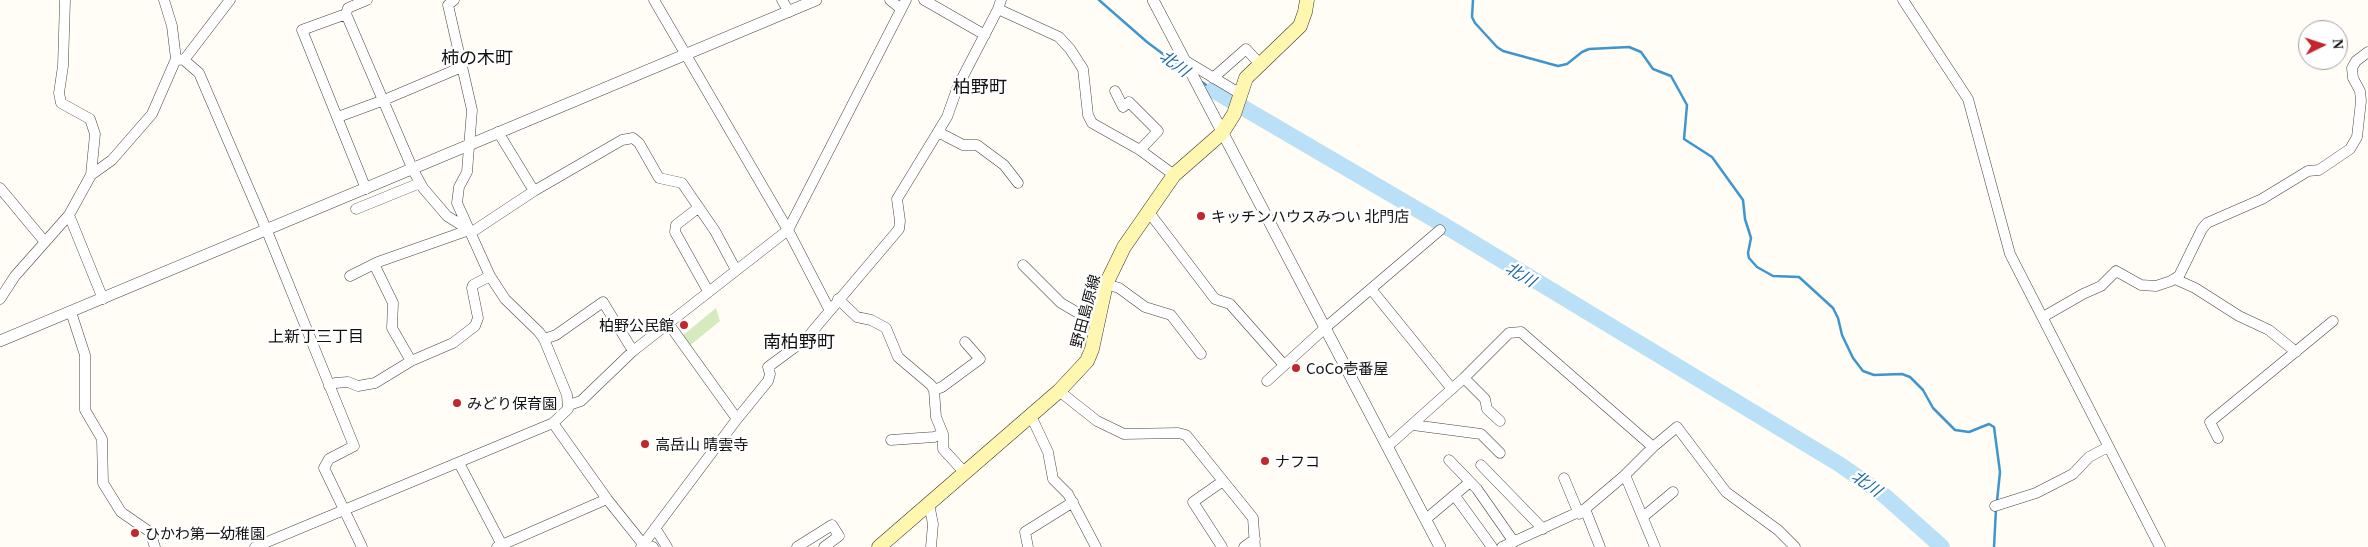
<!DOCTYPE html>
<meta charset="utf-8">
<style>
body{margin:0}
#map{position:relative;width:2368px;height:547px;overflow:hidden;background:#fffdf5;font-family:Georgia,serif}
canvas{display:block}
.north{position:absolute;left:2298px;top:20px;width:50px;height:50px;box-sizing:border-box;background:#fff;border:1px solid #a0a0a0;border-radius:50%;rotate:86deg;font-size:14px;font-weight:700;line-height:20px;text-align:center;color:#111}
.north::after{content:'';display:block;margin:auto;width:18px;height:22px;background:#c4262e;clip-path:polygon(50% 0,100% 100%,50% 72%,0 100%)}
</style>
<div id="map">
<canvas width="2368" height="547"></canvas>
<div class="north">N</div>
</div>
<script>
const c = document.querySelector('canvas').getContext('2d');
c.lineJoin = 'round';
function fillPath(path, color) {
  c.fillStyle = color;
  c.fill(path, 'evenodd');
}
function shape(rows) {
  const path = new Path2D();
  for (const r of rows) {
    path.moveTo(r[0], r[1]);
    for (let i = 2; i < r.length; i += 2) path.lineTo(r[i], r[i + 1]);
  }
  return path;
}
function stroke(path, color, width, dash) {
  c.strokeStyle = color;
  c.lineWidth = width;
  c.lineCap = dash ? 'butt' : 'round';
  c.setLineDash(dash || []);
  c.stroke(path);
}
function drawText(font, color, halo, rows, align = 'center') {
  c.font = font + ' Georgia,"Noto Sans JP",serif';
  c.lineWidth = 5;
  c.setLineDash([]);
  c.textBaseline = 'middle';
  c.strokeStyle = halo;
  c.fillStyle = color;
  for (const [text, x, y, turn = 0] of rows) {
    c.save();
    c.translate(x, y);
    c.rotate((+turn || 0) * Math.PI / 180);
    c.textAlign = isNaN(turn) ? turn : align;
    if (halo) c.strokeText(text, 0, 0);
    c.fillText(text, 0, 0);
    c.restore();
  }
}
const green = shape([
 [716,308,720,321,688,347,682,336]
]);
const stream = shape([
 [1099,0,1147,42,1183,69],
 [1473,0,1472,17,1475,23,1497,47,1503,51,1558,66,1567,64,1582,52,1589,49,1629,47,1641,52,1653,69,1671,76,1687,105,1684,139,1712,157,1743,200,1745,219,1751,238,1748,253,1749,258,1757,267,1773,276,1799,277,1833,308,1838,318,1842,335,1853,358,1863,371,1874,375,1902,374,1910,377,1923,390,1933,408,1955,430,1969,432,1989,424,1994,427,2000,472,1997,501],
 [1202,82,1213,90],
 [1994,547,1996,509]
]);
const river = shape([
 [1213,90,1442,224,1839,464,1885,496,1942,547]
]);
const minor = shape([
 [65,0,63,66,59,93,61,103,90,119,95,134,91,175],
 [367,0,348,8,346,14,413,170,423,188,447,216,471,231],
 [654,0,788,230,829,309],
 [782,0,789,12],
 [890,0,901,9],
 [924,0,985,35],
 [1903,0,1968,99,2010,254,2160,547],
 [998,9,1059,37,1070,49,1083,69,1088,115,1092,123,1140,150,1174,175],
 [346,14,302,30,366,189],
 [176,59,184,60,199,73,267,231,354,446,329,459,324,468,362,547],
 [184,60,230,0],
 [1184,60,1239,93],
 [1213,78,1246,49,1260,64],
 [1115,91,1123,107,1129,102,1158,131,1140,150],
 [338,117,384,100,462,67],
 [498,132,534,191],
 [938,132,963,145,977,145,1004,165,1018,183],
 [0,188,45,242],
 [698,208,676,225,675,232,708,291],
 [356,209,420,183],
 [1148,211,1215,299,1230,304,1284,365],
 [69,215,103,299],
 [472,232,534,191,622,140,633,138,639,143,659,178,682,183,715,231,736,270],
 [1023,265,1061,303,1097,324],
 [350,276,378,262,469,230],
 [2175,279,2195,288,2239,316,2269,330,2296,352],
 [1106,284,1119,288,1145,307,1171,315,1201,354],
 [1371,289,1452,389],
 [0,299,15,276,69,215,91,175,112,160,152,114,176,59,172,26,164,0],
 [838,299,857,317,871,320,886,328,898,357,931,385,934,390,936,417,943,434,943,449,965,473],
 [71,312,85,355,85,410,102,439,103,483,121,512,150,532,155,547],
 [2043,317,2083,294,2101,286,2116,271,2141,285,2156,286,2171,281,2179,276,2202,229,2207,223,2262,199,2308,171,2319,170,2350,149,2357,137,2361,101,2360,91,2353,78,2352,68,2356,61,2368,52],
 [668,323,737,419],
 [544,339,556,335,603,302,633,351],
 [411,361,453,343,475,326,478,318,472,288,473,285,490,276],
 [1464,378,1485,399,1487,409,1500,421],
 [1267,381,1325,328,1440,230],
 [329,386,335,383,348,382,358,386,375,383,411,361,392,328,393,303,374,264],
 [934,390,942,387,980,359,965,342],
 [1059,391,1097,421,1124,434,1178,433,1186,435,1253,518,1255,547],
 [569,405,581,401,633,351,788,230,906,0],
 [1031,416,1048,452,1053,479,1068,494,1096,547],
 [553,423,607,499,643,544,653,547],
 [1413,425,1481,434,1500,453],
 [2218,438,2210,422,2333,321],
 [891,440,934,437,943,434],
 [1388,446,1464,378,1509,333,1521,332,1653,447],
 [1449,460,1477,489,1514,542],
 [459,463,503,547],
 [1481,465,1543,529],
 [1625,475,1655,547],
 [1564,478,1579,514],
 [1455,496,1492,547],
 [929,504,933,524,931,547],
 [1995,506,2036,493,2073,474,2089,457,2108,447],
 [1585,509,1600,547],
 [1643,517,1673,492],
 [1426,519,1470,482],
 [655,528,667,547],
 [255,547,553,423,568,409,567,395,544,339,539,332,505,299,490,276,457,203,459,187,467,172,472,110,448,5,454,0],
 [497,547,607,499],
 [641,547,737,419,768,381,770,374,768,367,806,339,899,229,900,221,897,199,947,117,958,86,998,9,1001,0],
 [797,547,832,525,839,536,824,547],
 [1028,547,1025,532,1073,502],
 [1222,547,1193,502,1223,481],
 [1244,547,1255,539],
 [1502,547,1585,509,1625,475,1653,447,1677,427,1726,492,1778,530,1795,547]
]);
const tertiary = shape([
 [1153,0,1440,547],
 [0,341,816,0]
]);
const secondary = shape([
 [879,547,1059,391,1087,361,1092,349,1106,284,1124,247,1174,175,1222,133,1234,114,1246,78,1300,26,1305,12,1307,0]
]);
const markers = [
 [1201,216,5,"#c4262e"],
 [684,325,5,"#c4262e"],
 [1296,368,5,"#c4262e"],
 [457,403,5,"#c4262e"],
 [645,444,5,"#c4262e"],
 [1265,461,5,"#c4262e"],
 [135,533,5,"#c4262e"]
];
const poiNames = [
 ["キッチンハウスみつい 北門店",1211,216],
 ["柏野公民館",674,325,"right"],
 ["CoCo壱番屋",1306,368],
 ["みどり保育園",467,403],
 ["高岳山 晴雲寺",655,444],
 ["ナフコ",1275,461],
 ["ひかわ第一幼稚園",145,533]
];
const streetNames = [
 ["野田島原線",1085,311,-75]
];
const waterNames = [
 ["北川",1175,63,36],
 ["北川",1521,274,31],
 ["北川",1867,483,35]
];
const neighbourhoodNames = [
 ["上新丁三丁目",316,336]
];
const quarterNames = [
 ["柿の木町",477,57],
 ["柏野町",980,86],
 ["南柏野町",799,341]
];
fillPath(green, '#d5ebbd');
stroke(stream, '#3f96cf', 2.5);
stroke(river, '#b9e0f7', 16);
stroke(minor, '#444', 11);
stroke(tertiary, '#444', 12);
stroke(secondary, '#333', 15);
stroke(minor, '#fff', 10);
stroke(tertiary, '#fff', 11);
stroke(secondary, '#fff6b0', 14);
for (const [x, y, r, color] of markers) {
  const dot = new Path2D();
  dot.arc(x, y, r, 0, 2 * Math.PI);
  c.fillStyle = color;
  c.fill(dot);
  stroke(dot, '#fff', 2);
}
drawText('15px', '#111', '#fff', poiNames, 'left');
drawText('15px', '#111', '#fff', streetNames);
drawText('italic 16px', '#1768a6', '#fff', waterNames);
drawText('16px', '#111', '#fff', neighbourhoodNames);
drawText('18px', '#111', '#fff', quarterNames);
</script>
